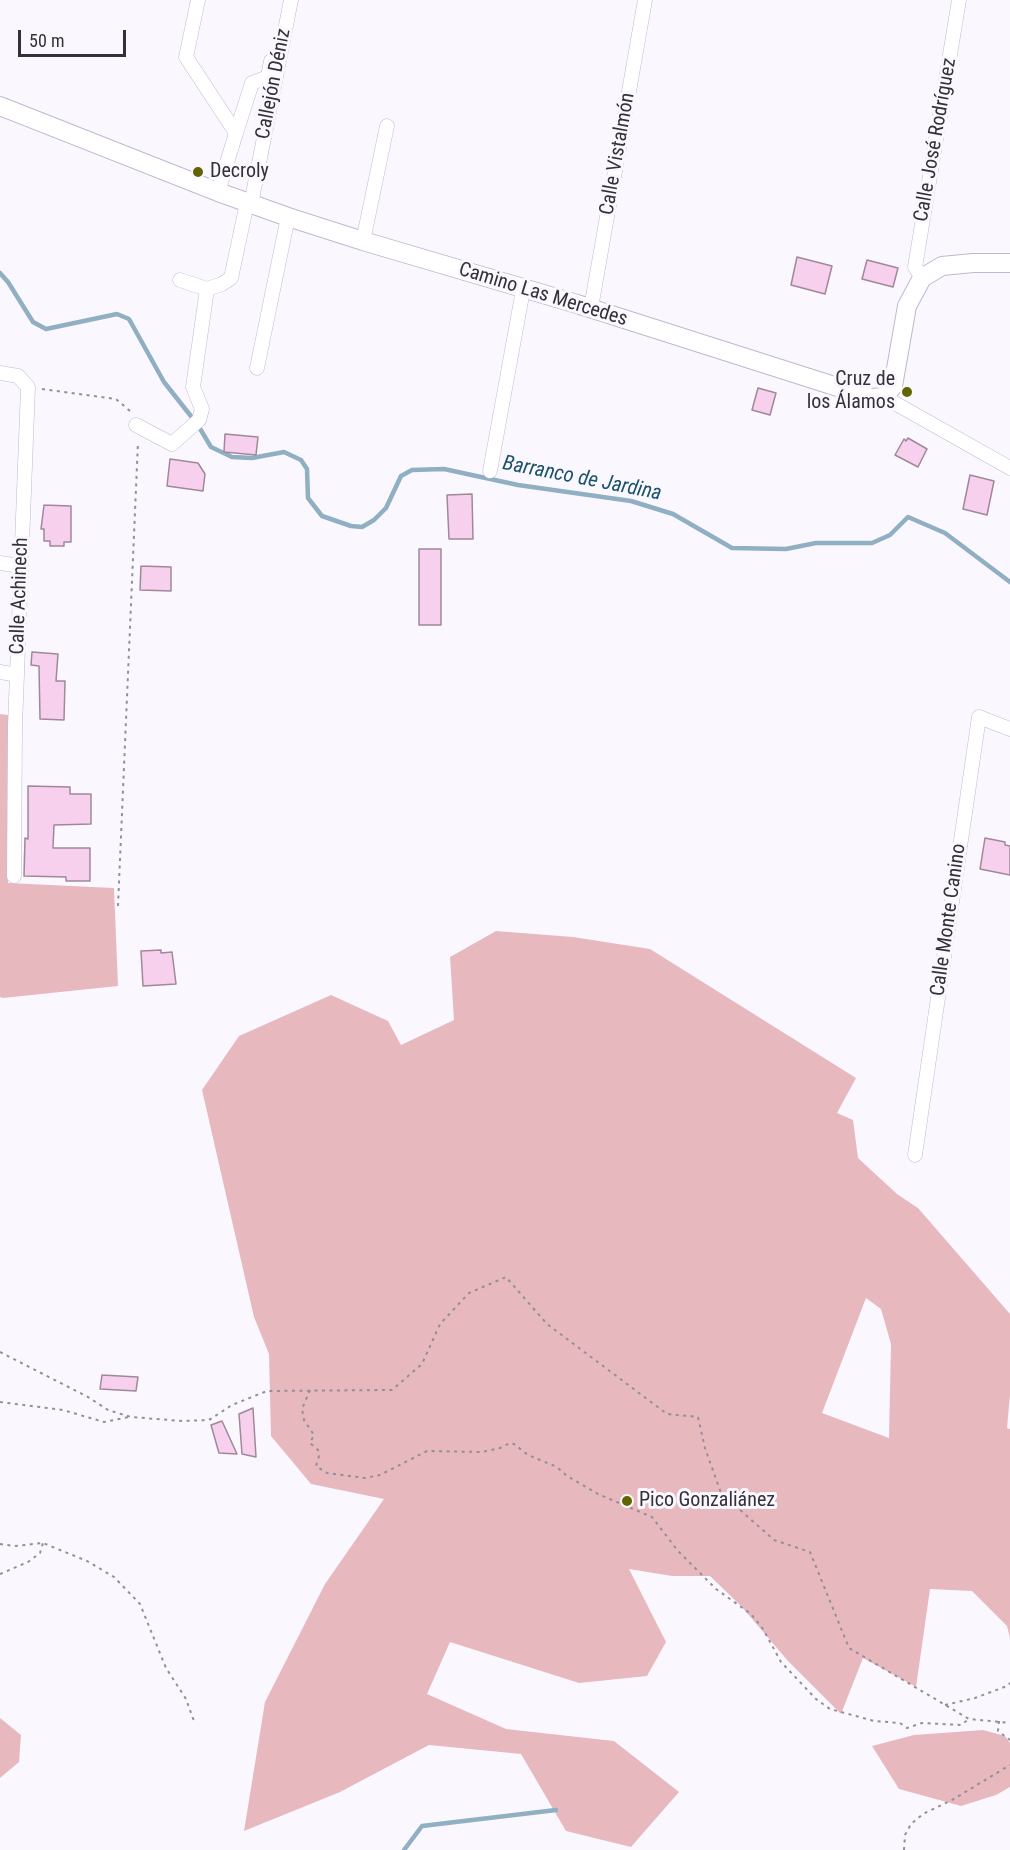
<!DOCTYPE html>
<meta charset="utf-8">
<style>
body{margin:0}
#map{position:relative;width:1010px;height:1850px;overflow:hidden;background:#faf8fe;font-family:"Roboto Condensed",sans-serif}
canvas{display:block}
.scale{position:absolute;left:18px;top:30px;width:108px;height:27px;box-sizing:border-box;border:3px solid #33303a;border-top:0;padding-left:8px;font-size:18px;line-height:21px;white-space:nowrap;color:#33303a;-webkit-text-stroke:4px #faf8fe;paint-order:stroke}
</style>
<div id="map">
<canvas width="1010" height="1850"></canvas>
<div class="scale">50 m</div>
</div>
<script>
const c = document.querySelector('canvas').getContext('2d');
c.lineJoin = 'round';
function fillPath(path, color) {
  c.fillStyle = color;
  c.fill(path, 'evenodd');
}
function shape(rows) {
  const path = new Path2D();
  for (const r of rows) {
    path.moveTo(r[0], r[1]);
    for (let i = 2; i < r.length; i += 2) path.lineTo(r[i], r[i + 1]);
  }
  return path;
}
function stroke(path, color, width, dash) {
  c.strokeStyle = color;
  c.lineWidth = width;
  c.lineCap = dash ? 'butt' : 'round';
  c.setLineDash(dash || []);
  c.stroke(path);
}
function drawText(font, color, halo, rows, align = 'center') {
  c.font = font + ' "Roboto Condensed",sans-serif';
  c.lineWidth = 6;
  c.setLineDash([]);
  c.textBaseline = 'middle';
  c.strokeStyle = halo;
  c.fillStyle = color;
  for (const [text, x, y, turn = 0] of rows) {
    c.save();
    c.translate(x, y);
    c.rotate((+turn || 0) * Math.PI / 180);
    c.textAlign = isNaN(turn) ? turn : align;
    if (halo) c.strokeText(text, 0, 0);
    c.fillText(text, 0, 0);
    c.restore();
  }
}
const green = shape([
 [0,714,8,715,8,883,114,888,118,986,3,998,0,997],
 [496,931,573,937,650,949,856,1078,837,1113,853,1120,858,1158,897,1194,918,1208,1010,1314,1010,1394,1007,1428,1010,1429,1010,1638,1007,1626,972,1591,930,1589,916,1687,863,1658,841,1714,788,1661,741,1606,710,1576,672,1576,629,1569,666,1642,647,1676,579,1683,450,1642,427,1694,506,1729,614,1741,679,1792,631,1847,566,1831,521,1754,429,1745,340,1792,244,1831,265,1702,325,1584,384,1499,311,1484,271,1436,269,1354,254,1317,202,1090,239,1036,331,995,388,1021,401,1045,454,1020,450,957],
 [866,1298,881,1309,891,1344,889,1438,822,1413],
 [0,1718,21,1735,19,1762,0,1778],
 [983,1730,1005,1736,1010,1743,1010,1787,996,1795,961,1806,899,1789,872,1746,914,1735]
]);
const stream = shape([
 [0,273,8,282,33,322,46,329,117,314,129,319,164,382,194,420],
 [199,427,211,447,232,457,252,458,284,452,301,460,307,469,308,498,322,516,351,526,362,527,374,520,386,508,401,476,412,470,444,469,518,485,631,501,673,514,732,548,786,549,816,543,872,543,890,535,908,517,945,533,1010,582],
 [404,1850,422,1826,556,1810]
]);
const building = shape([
 [797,257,832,266,825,294,791,285,797,257],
 [867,260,898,268,893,287,862,279,867,260],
 [758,388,776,393,770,415,752,410,758,388],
 [225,434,258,437,256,455,224,452,225,434],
 [908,438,927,449,918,467,895,455,904,439,906,441,908,438],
 [170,459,198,463,205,474,203,491,167,486,170,459],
 [970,475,994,481,987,515,963,509,970,475],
 [472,494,473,539,449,539,447,495,472,494],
 [44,505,71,506,71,542,64,542,64,546,50,546,50,541,44,541,44,529,41,529,44,505],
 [419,549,441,549,441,625,419,625,419,549],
 [141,566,171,567,171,591,140,590,141,566],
 [32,652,58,654,56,681,65,681,64,720,40,719,39,666,31,665,32,652],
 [28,786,70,787,70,794,91,794,91,824,54,825,53,848,90,848,90,881,66,881,66,877,24,876,25,838,28,839,28,786],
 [985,838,1005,842,1005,845,1010,846,1010,875,980,869,985,838],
 [161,950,161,953,172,952,176,984,143,986,141,951,161,950],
 [102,1375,138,1377,136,1391,100,1389,102,1375],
 [253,1408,256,1457,242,1454,239,1414,253,1408],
 [222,1421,237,1454,219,1453,211,1425,222,1421]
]);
const path = shape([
 [42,389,116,399,130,411],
 [118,906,138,442],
 [0,1352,88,1397,108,1410,131,1417,182,1421,209,1420,232,1405,267,1391,392,1390,422,1364,440,1324,469,1293,506,1277,547,1324,667,1414,698,1417,705,1448,721,1493,774,1540,810,1552,849,1648,969,1719,1010,1723],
 [310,1390,302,1409,304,1420,314,1435,310,1443,318,1450,319,1456,316,1466,327,1473,365,1478,380,1475,427,1451,482,1452,500,1448,510,1443,514,1444,528,1455,557,1467,567,1476,598,1494,652,1517,678,1551,716,1589,751,1614,763,1629,781,1662,816,1699,830,1709,874,1721,900,1723,907,1728,922,1723,961,1725,969,1719],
 [0,1402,63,1410,104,1422,129,1417],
 [0,1544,15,1546,43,1543,87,1561,114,1577,140,1604,166,1668,186,1699,195,1724],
 [0,1574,28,1562,40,1553,43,1543],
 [945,1705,975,1698,1007,1686,1010,1683],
 [999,1721,998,1731,1010,1740],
 [904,1850,905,1835,911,1824,923,1814,952,1800,1010,1765]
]);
const minor = shape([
 [198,0,186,57,236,133,218,192],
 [236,133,252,83,268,77,271,61],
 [251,204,291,0],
 [363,241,387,126],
 [922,278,915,267,959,0],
 [180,280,207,289,222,284,231,278,247,203],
 [591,308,645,0],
 [257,368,288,217],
 [0,373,18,376,28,387,15,726,14,876],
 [884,397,1010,468],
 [136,425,172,444,199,420,202,409,193,387,207,289],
 [490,471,523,290],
 [0,563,20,566],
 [0,672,17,675],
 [915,1155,979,717,1010,729]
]);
const major = shape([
 [0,106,218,192,288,217,363,241,577,304,872,398,884,397,893,386,907,306,922,278,942,266,973,263,1010,263]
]);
const markers = [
 [198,172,6,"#616400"],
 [907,392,6,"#616400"],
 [627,1501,6,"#616400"]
];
const streetNames = [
 ["Callejón Déniz",274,84,-79],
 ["Calle José Rodríguez",936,140,-80],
 ["Calle Vistalmón",618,154,-80],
 ["Camino Las Mercedes",543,295,17],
 ["Calle Achinech",20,596,-88],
 ["Calle Monte Canino",949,920,-82]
];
const poiNames = [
 ["Decroly",210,172],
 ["Cruz de",895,380,"right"],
 ["los Álamos",895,403,"right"],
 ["Pico Gonzaliánez",639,1501]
];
const waterNames = [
 ["Barranco de Jardina",582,479,11]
];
fillPath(green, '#e7b9bf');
stroke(stream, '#90afc2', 4.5);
fillPath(building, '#f6d0ed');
stroke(building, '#a0889a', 1.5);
stroke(minor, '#c0b7d2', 15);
stroke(major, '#c0b7d2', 20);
stroke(path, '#928f97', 2, [3, 4.5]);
stroke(minor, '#fff', 14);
stroke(major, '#fff', 18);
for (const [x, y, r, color] of markers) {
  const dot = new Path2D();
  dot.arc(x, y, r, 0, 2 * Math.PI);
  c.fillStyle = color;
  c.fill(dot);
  stroke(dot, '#faf8fe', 2);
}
drawText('20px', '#33303a', '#faf8fe', streetNames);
drawText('20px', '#33303a', '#faf8fe', poiNames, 'left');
drawText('italic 21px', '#1b526b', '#faf8fe', waterNames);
</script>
